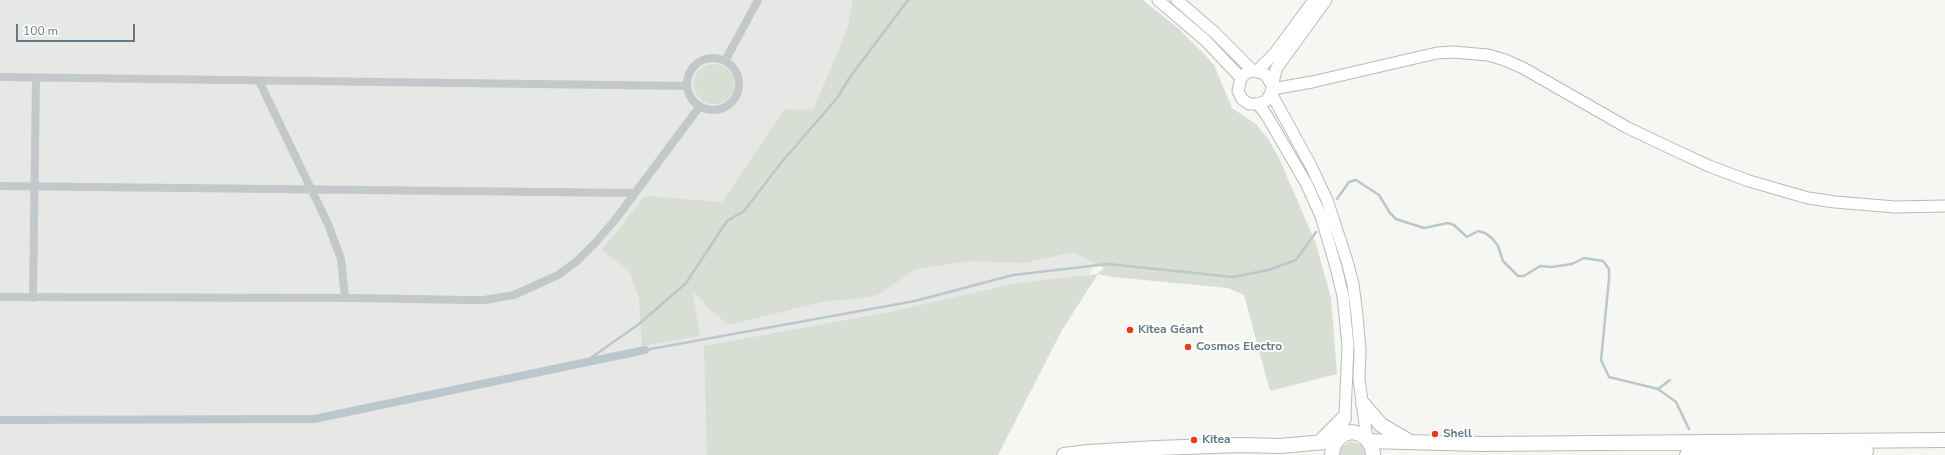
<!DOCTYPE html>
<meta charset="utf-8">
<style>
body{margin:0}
#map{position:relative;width:1945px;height:455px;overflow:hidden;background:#f6f6f2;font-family:"Nunito Sans",sans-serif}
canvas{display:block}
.scale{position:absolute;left:16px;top:24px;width:119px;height:18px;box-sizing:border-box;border:2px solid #637985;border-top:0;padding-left:5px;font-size:12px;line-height:14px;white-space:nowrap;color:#637985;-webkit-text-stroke:3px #fff;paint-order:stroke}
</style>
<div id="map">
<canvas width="1945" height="455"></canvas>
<div class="scale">100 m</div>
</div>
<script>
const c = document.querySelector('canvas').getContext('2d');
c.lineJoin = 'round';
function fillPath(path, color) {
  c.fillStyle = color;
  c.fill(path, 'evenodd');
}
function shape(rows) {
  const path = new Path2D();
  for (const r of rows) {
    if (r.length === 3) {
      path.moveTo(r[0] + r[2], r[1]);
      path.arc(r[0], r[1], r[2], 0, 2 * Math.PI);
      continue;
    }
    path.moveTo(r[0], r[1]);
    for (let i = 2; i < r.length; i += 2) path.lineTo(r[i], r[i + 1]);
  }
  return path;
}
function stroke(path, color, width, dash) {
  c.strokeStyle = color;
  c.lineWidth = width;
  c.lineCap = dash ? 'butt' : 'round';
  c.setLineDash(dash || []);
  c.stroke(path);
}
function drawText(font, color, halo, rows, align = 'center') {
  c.font = font + ' "Nunito Sans",sans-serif';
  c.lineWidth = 4;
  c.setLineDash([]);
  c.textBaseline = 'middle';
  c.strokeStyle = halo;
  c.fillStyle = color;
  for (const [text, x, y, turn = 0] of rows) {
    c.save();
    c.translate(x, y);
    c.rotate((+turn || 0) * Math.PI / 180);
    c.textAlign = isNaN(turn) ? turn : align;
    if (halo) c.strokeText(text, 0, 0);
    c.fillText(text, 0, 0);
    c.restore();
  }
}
const built = shape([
 [0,0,964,0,1147,183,1089,275,985,455,0,455]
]);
const green = shape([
 [853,0,1143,0,1179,29,1208,58,1214,65,1232,108,1256,124,1269,140,1279,158,1316,244,1331,298,1337,374,1270,391,1244,295,1228,288,1112,277,1098,274,1062,330,998,455,707,455,704,346,890,312,1012,284,1097,274,1104,268,1074,252,1025,263,971,261,915,269,878,295,855,299,826,301,729,325,709,309,692,289,700,336,642,346,639,298,629,271,602,250,645,196,722,202,785,109,802,110,814,108,848,27],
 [714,84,20],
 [1351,441,1362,445,1367,455,1339,455,1341,447]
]);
const stream = shape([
 [1337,199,1349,182,1356,180,1379,195,1390,213,1396,219,1424,228,1448,223,1454,225,1467,237,1478,231,1485,233,1492,238,1498,246,1503,261,1518,276,1524,276,1540,266,1552,267,1572,264,1584,258,1603,261,1609,269,1609,279,1601,360,1609,377,1658,389,1670,380],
 [645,350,915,301,1013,275,1108,264,1233,277,1268,270,1296,260,1316,232],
 [585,362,639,324,686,283,727,221,744,211,781,163,838,97,850,77,908,0],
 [1658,389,1676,402,1689,429]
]);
const canal = shape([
 [0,420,314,419,645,350]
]);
const street = shape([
 [713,84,26],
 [725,61,758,0],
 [0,77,687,86],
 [259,81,328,224,341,259,345,298],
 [0,186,635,193],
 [0,297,356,298,467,300,484,300,514,295,558,275,577,261,595,243,615,220,700,106],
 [33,298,36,78]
]);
const secondary = shape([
 [1158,0,1205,40,1241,78],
 [1177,0,1214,32,1253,71],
 [1257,71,1275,53,1314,0],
 [1272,85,1265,74,1253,71,1246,73,1241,78,1238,91,1242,99,1249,104,1258,104,1266,101,1271,93,1276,69,1326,0],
 [1272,89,1312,82,1437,53,1453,52,1488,55,1505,60,1523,68,1628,128,1666,146,1709,166,1749,181,1808,198,1835,202,1895,207,1945,206],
 [1271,93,1311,166,1327,200,1347,261,1353,284,1357,315,1360,350,1359,379,1367,439],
 [1258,104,1267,116,1306,183,1321,216,1336,267,1343,296,1348,346,1345,414,1343,426]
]);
const highway = shape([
 [1363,404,1381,425,1407,440],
 [1323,439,1344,418],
 [1369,441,1481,444,1945,440],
 [1064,455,1088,452,1157,448,1239,445,1280,446,1335,441],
 [1332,455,1333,447,1338,439,1344,434,1352,432,1360,434,1367,439,1372,447,1373,455],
 [1687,455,1866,451]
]);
const markers = [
 [1130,330,4,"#ec391c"],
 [1188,347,4,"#ec391c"],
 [1435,434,4,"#ec391c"],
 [1194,440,4,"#ec391c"]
];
const poiNames = [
 ["Kitea Géant",1138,330],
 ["Cosmos Electro",1196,347],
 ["Shell",1443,434],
 ["Kitea",1202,440]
];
fillPath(built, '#e7e7e6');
fillPath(green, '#d8ded3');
stroke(stream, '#bac8cc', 2.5);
stroke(canal, '#bac8cc', 8);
stroke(secondary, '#b5bcbf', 13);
stroke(highway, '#b7bbbe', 16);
stroke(street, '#c3c8ca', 8);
stroke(secondary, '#fff', 11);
stroke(highway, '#fff', 14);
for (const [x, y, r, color] of markers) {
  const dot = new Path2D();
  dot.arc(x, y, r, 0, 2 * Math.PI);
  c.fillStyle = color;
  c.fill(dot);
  stroke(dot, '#fff', 1.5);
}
drawText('bold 12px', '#637985', '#fff', poiNames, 'left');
</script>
